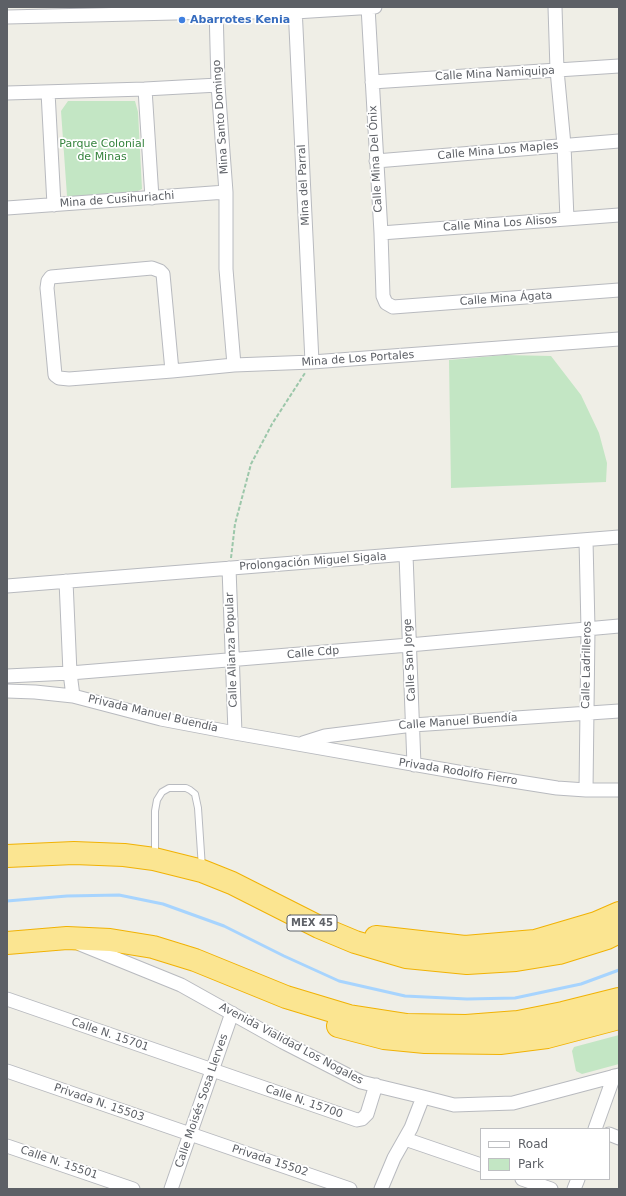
<!DOCTYPE html>
<meta charset="utf-8">
<style>
body{margin:0}
#map{position:relative;width:626px;height:1196px;overflow:hidden;background:#efeee6;font-family:"DejaVu Sans",sans-serif}
canvas{display:block}
.frame{position:absolute;inset:0;border:8px solid #5d6066;pointer-events:none}
.legend{position:absolute;left:480px;top:1128px;width:130px;height:52px;box-sizing:border-box;background:#fff;border:1px solid #bebfc2;margin:0;padding:5px 7px;list-style:none;font-size:12px;color:#5d6066}
.legend li{display:flex;align-items:center;gap:8px;height:20px}
.legend b{width:20px;border:1px solid #bebfc2}
</style>
<div id="map">
<canvas width="626" height="1196"></canvas>
<div class="frame"></div>
<ul class="legend">
<li><b style="height:5px;background:#fff"></b>Road</li>
<li><b style="height:11px;background:#c3e6c4"></b>Park</li>
</ul>
</div>
<script>
const c = document.querySelector('canvas').getContext('2d');
c.lineJoin = 'round';
function fillPath(path, color) {
  c.fillStyle = color;
  c.fill(path, 'evenodd');
}
function shape(rows) {
  const path = new Path2D();
  for (const r of rows) {
    path.moveTo(r[0], r[1]);
    for (let i = 2; i < r.length; i += 2) path.lineTo(r[i], r[i + 1]);
  }
  return path;
}
function stroke(path, color, width, dash) {
  c.strokeStyle = color;
  c.lineWidth = width;
  c.lineCap = dash ? 'butt' : 'round';
  c.setLineDash(dash || []);
  c.stroke(path);
}
function drawText(font, color, halo, rows, align = 'center') {
  c.font = font + ' "DejaVu Sans",sans-serif';
  c.lineWidth = 3.5;
  c.setLineDash([]);
  c.textBaseline = 'middle';
  c.strokeStyle = halo;
  c.fillStyle = color;
  for (const [text, x, y, turn = 0] of rows) {
    c.save();
    c.translate(x, y);
    c.rotate((+turn || 0) * Math.PI / 180);
    c.textAlign = isNaN(turn) ? turn : align;
    if (halo) c.strokeText(text, 0, 0);
    c.fillText(text, 0, 0);
    c.restore();
  }
}
const green = shape([
 [68,101,135,101,138,112,142,189,134,193,74,198,67,196,61,111],
 [505,355,551,356,581,395,599,433,607,463,606,482,451,488,449,360],
 [619,1035,619,1064,582,1074,576,1071,572,1051,574,1047]
]);
const stream = shape([
 [7,901,67,896,119,895,163,904,224,926,284,956,339,981,405,996,467,999,515,998,581,984,619,970]
]);
const path = shape([
 [231,558,235,524,251,464,272,424,305,373]
]);
const lane = shape([
 [155,855,155,811,157,800,162,792,169,788,186,788,190,790,195,794,198,808,202,868]
]);
const street = shape([
 [216,7,218,85,226,192,226,269,234,365,312,362,619,339],
 [295,7,312,362],
 [368,7,381,233,383,296,386,303,393,307,619,290],
 [555,7,557,70,564,145,567,219],
 [7,17,217,12,295,12,375,7],
 [372,82,619,66],
 [145,89,152,198],
 [48,92,54,205],
 [7,93,145,89,218,85],
 [376,161,619,141],
 [7,208,226,192],
 [381,233,619,215],
 [172,371,163,274,160,271,152,268,51,277,48,281,47,288,48,298,55,375,59,378,69,379,172,371,234,365],
 [586,540,588,629,586,790],
 [406,555,414,765],
 [229,568,235,733],
 [66,581,70,673,73,696],
 [7,586,619,537],
 [7,676,70,673,409,645,619,626],
 [7,691,35,692,73,696,161,719,235,733,475,775,557,788,586,790,619,790],
 [303,743,325,736,413,725,619,711],
 [80,944,181,985,283,1042,361,1082,423,1097,454,1105,513,1103,619,1075],
 [7,999,357,1120,362,1119,367,1114,376,1085],
 [7,1071,350,1189],
 [595,1129,614,1076],
 [609,1134,619,1138],
 [405,1139,481,1165],
 [7,1146,133,1189],
 [522,1179,551,1189],
 [171,1189,232,1013],
 [381,1189,394,1158,411,1128,423,1097],
 [574,1189,578,1179]
]);
const highway = shape([
 [7,856,74,853,124,855,154,859,202,871,232,883,319,927,355,942,406,957,467,963,516,960,559,953,607,938,619,932],
 [376,937,465,947,535,941,596,923,619,913],
 [7,943,67,938,110,940,153,947,195,960,286,997,349,1016,407,1025,466,1026,518,1022,563,1013,619,999],
 [338,1026,384,1038,425,1042,500,1043,547,1037,619,1018]
]);
const markers = [
 [182,20,4,"#3f7fe0"]
];
const shields = [
 [312,923,50]
];
const shieldNames = [
 ["MEX 45",312,923]
];
const shopNames = [
 ["Abarrotes Kenia",190,20]
];
const streetNames = [
 ["Calle Mina Namiquipa",495,74,-3],
 ["Mina Santo Domingo",221,117,-94],
 ["Calle Mina Los Maples",498,151,-5],
 ["Calle Mina Del Ónix",376,159,-93],
 ["Mina del Parral",304,185,-93],
 ["Mina de Cusihuriachi",117,200,-4],
 ["Calle Mina Los Alisos",500,224,-4],
 ["Calle Mina Ágata",506,299,-4],
 ["Mina de Los Portales",358,359,-4],
 ["Prolongación Miguel Sigala",313,562,-4],
 ["Calle Alianza Popular",232,650,-92],
 ["Calle Cdp",313,653,-5],
 ["Calle San Jorge",410,660,-93],
 ["Calle Ladrilleros",587,665,-89],
 ["Privada Manuel Buendía",153,714,13],
 ["Calle Manuel Buendía",458,722,-4],
 ["Privada Rodolfo Fierro",458,772,9],
 ["Calle N. 15701",110,1035,19],
 ["Avenida Vialidad Los Nogales",291,1044,28],
 ["Calle Moisés Sosa Llerves",202,1101,-71],
 ["Calle N. 15700",304,1102,19],
 ["Privada N. 15503",99,1103,19],
 ["Privada 15502",270,1161,18],
 ["Calle N. 15501",59,1163,19]
];
const parkNames = [
 ["Parque Colonial",102,144],
 ["de Minas",102,157]
];
fillPath(green, '#c3e6c4');
stroke(stream, '#a7d4fe', 3);
stroke(lane, '#b8babf', 8);
stroke(street, '#b8babf', 15);
stroke(highway, '#f1b204', 24);
stroke(path, '#9cc7aa', 2, [4, 2]);
stroke(lane, '#fff', 6);
stroke(street, '#fff', 13);
stroke(highway, '#fbe591', 22);
for (const [x, y, r, color] of markers) {
  const dot = new Path2D();
  dot.arc(x, y, r, 0, 2 * Math.PI);
  c.fillStyle = color;
  c.fill(dot);
  stroke(dot, '#fff', 1.5);
}
for (const [x, y, w] of shields) {
  const box = new Path2D();
  box.roundRect(x - w / 2, y - 8, w, 16, 3);
  c.fillStyle = '#fff';
  c.fill(box);
  stroke(box, '#5d6066', 1);
}
drawText('bold 10px', '#5d6066', null, shieldNames);
drawText('bold 11px', '#366cbe', '#fff', shopNames, 'left');
drawText('11px', '#5d6066', '#fff', streetNames);
drawText('11px', '#36843e', '#fff', parkNames);
</script>
